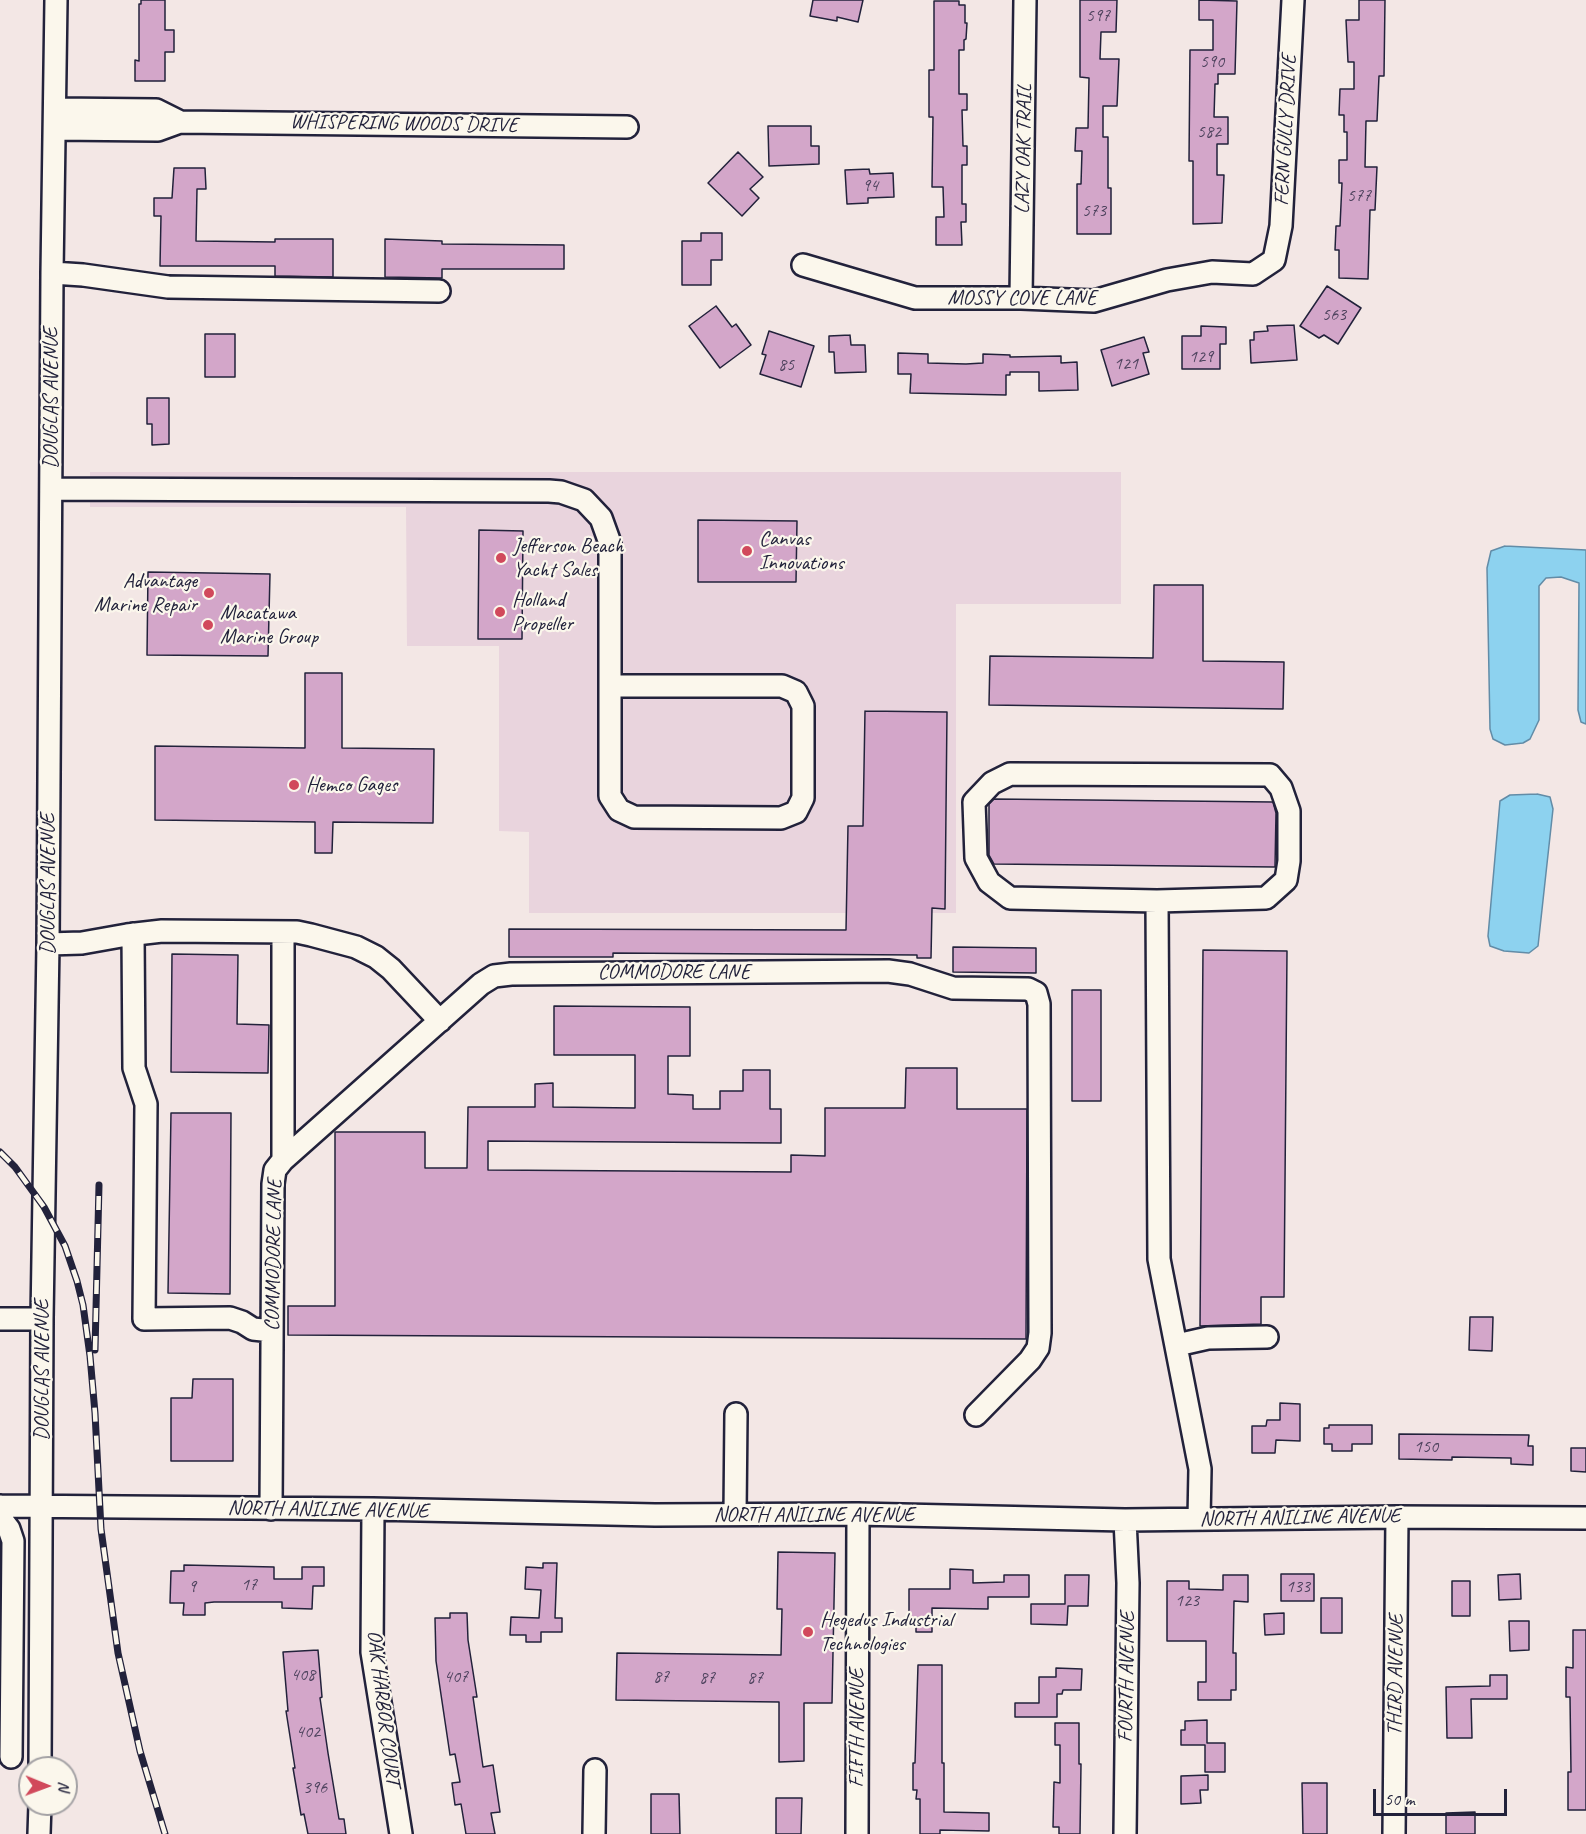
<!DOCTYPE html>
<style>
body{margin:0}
#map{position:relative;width:1586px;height:1834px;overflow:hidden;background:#f3e7e5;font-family:Caveat,sans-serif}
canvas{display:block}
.north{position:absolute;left:18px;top:1756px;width:60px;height:60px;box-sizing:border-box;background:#fbf7ec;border:2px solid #a4a2a5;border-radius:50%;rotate:91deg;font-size:16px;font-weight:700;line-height:24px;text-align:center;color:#22223b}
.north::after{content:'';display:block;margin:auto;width:21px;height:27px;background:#d1495b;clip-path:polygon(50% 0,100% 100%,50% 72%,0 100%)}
.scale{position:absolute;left:1373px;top:1789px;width:134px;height:27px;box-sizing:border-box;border:3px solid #22223b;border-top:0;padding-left:8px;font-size:18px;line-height:21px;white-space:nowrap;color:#22223b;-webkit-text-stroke:4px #fbf7ec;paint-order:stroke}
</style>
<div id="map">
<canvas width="1586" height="1834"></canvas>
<div class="north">N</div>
<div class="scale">50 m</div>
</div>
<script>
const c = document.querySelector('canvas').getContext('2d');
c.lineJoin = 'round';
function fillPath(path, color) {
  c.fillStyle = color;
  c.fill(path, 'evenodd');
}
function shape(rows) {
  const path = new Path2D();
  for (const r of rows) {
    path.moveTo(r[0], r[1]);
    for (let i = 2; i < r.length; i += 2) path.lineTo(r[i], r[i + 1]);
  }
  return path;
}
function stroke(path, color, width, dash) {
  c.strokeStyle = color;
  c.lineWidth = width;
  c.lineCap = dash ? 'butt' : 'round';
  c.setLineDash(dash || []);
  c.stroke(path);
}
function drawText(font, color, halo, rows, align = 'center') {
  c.font = font + ' Caveat,sans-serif';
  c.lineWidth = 4.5;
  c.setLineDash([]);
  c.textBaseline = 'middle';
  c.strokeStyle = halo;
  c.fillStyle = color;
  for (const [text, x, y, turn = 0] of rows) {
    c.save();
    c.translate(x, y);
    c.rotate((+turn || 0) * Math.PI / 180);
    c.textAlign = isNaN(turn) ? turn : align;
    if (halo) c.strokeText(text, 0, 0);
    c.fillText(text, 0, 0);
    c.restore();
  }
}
const built = shape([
 [90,472,1121,472,1121,604,956,604,956,913,529,913,529,832,499,831,499,646,407,646,406,507,90,507]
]);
const water = shape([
 [1505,546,1586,550,1586,724,1581,722,1578,710,1579,583,1561,577,1546,578,1539,586,1539,720,1530,739,1523,743,1505,745,1493,739,1490,729,1487,568,1491,551,1505,546],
 [1537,794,1550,797,1553,809,1538,946,1529,953,1504,951,1490,946,1488,936,1500,801,1510,795,1537,794]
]);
const building = shape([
 [141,0,165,0,165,30,174,30,174,52,165,52,165,81,135,81,135,60,139,61,139,4,141,4,141,0],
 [813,0,863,0,858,22,837,17,837,21,810,16,813,0],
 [1080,0,1117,0,1116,32,1101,32,1100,59,1119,59,1117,106,1103,106,1103,137,1108,137,1108,188,1111,188,1111,234,1077,234,1077,184,1081,184,1082,151,1075,151,1076,128,1088,128,1089,78,1080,77,1080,0],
 [1199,0,1237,1,1235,74,1218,74,1218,84,1215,84,1214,117,1228,117,1228,144,1217,144,1217,175,1224,175,1222,223,1193,224,1193,161,1189,161,1190,50,1213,50,1213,20,1199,20,1199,0],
 [1359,0,1385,0,1384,76,1379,76,1377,121,1366,121,1365,167,1377,167,1375,210,1370,210,1368,279,1339,278,1339,250,1335,250,1336,226,1340,226,1342,183,1339,183,1339,160,1347,160,1347,132,1344,132,1344,115,1339,115,1340,89,1354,89,1354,62,1348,62,1346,20,1359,20,1359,0],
 [934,1,959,1,959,5,965,5,965,23,967,23,966,39,964,40,964,50,959,50,959,94,967,94,967,110,962,110,963,146,967,146,967,165,962,165,962,204,966,204,966,222,961,222,962,245,936,245,936,217,944,217,943,187,932,187,933,117,929,117,929,70,934,70,934,1],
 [768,126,811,126,811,146,819,146,819,164,769,166,768,126],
 [738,152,763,177,750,189,759,198,742,216,708,183,738,152],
 [174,168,205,168,206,189,197,189,196,241,275,242,275,239,333,239,333,277,275,276,275,266,160,266,161,216,154,216,154,198,172,198,174,168],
 [869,169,870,174,893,173,894,197,868,198,868,203,847,204,845,170,869,169],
 [701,233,722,233,722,260,711,260,711,285,682,285,682,241,701,241,701,233],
 [385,239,442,241,442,244,564,245,564,269,442,269,442,278,385,277,385,239],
 [1327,286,1361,308,1338,344,1324,335,1319,338,1300,326,1327,286],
 [716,306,732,327,736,324,751,345,720,368,689,326,716,306],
 [1294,325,1297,360,1251,363,1250,340,1254,340,1254,332,1268,331,1267,326,1294,325],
 [1201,326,1226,327,1226,344,1220,344,1220,369,1182,369,1182,336,1201,336,1201,326],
 [769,331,814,346,801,387,760,374,766,355,762,354,769,331],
 [205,334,235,334,235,377,205,377,205,334],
 [850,335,851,345,865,345,866,372,835,373,834,352,829,352,829,336,850,335],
 [1144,337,1149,352,1143,353,1149,374,1112,386,1101,350,1144,337],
 [898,353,928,354,928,363,966,364,983,363,983,354,1010,355,1010,357,1061,356,1061,363,1077,362,1078,390,1039,391,1039,372,1010,372,1010,375,1006,375,1006,395,910,393,911,374,898,374,898,353],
 [147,398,169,398,169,444,152,445,152,424,147,424,147,398],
 [698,520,797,521,796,582,698,582,698,520],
 [479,530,523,531,522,639,478,639,479,530],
 [148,572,270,574,268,656,147,655,148,572],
 [1154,585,1203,585,1203,661,1284,662,1283,709,989,705,990,656,1153,658,1154,585],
 [305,673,342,673,342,748,434,749,433,823,333,822,332,853,315,853,315,822,155,820,155,746,305,748,305,673],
 [865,711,947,712,945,909,932,908,931,958,917,958,917,955,613,953,613,957,509,957,509,929,846,930,848,826,863,826,865,711],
 [994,799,1273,802,1276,813,1275,867,994,864,989,855,989,804,994,799],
 [953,947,1036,948,1036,973,953,972,953,947],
 [1203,950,1287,951,1284,1297,1261,1297,1261,1324,1200,1326,1203,950],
 [172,954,238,955,237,1024,269,1025,268,1073,171,1072,172,954],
 [1072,990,1101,990,1101,1101,1072,1101,1072,990],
 [554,1006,690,1007,690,1056,668,1056,668,1094,693,1095,693,1109,720,1109,720,1091,743,1091,743,1070,770,1070,770,1109,781,1109,781,1143,488,1141,488,1170,791,1172,791,1155,825,1156,825,1108,905,1108,906,1068,957,1068,957,1109,1027,1109,1026,1339,288,1335,288,1306,335,1306,335,1132,425,1132,425,1168,467,1168,468,1107,535,1107,535,1084,553,1083,553,1107,635,1108,635,1055,554,1055,554,1006],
 [171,1113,231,1113,230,1294,168,1293,171,1113],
 [1470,1317,1493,1317,1492,1351,1469,1350,1470,1317],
 [193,1379,233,1379,233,1461,171,1461,171,1398,192,1398,193,1379],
 [1280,1403,1300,1404,1300,1441,1276,1440,1275,1453,1252,1453,1252,1426,1266,1426,1267,1420,1280,1420,1280,1403],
 [1329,1425,1372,1425,1372,1444,1352,1444,1352,1451,1332,1451,1332,1444,1324,1444,1324,1428,1329,1428,1329,1425],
 [1399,1434,1529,1435,1528,1446,1533,1446,1533,1465,1511,1464,1511,1458,1452,1457,1452,1460,1399,1459,1399,1434],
 [1571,1448,1586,1448,1586,1472,1571,1471,1571,1448],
 [778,1552,835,1553,832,1703,804,1703,804,1761,779,1762,779,1702,616,1700,617,1653,781,1655,782,1609,777,1609,778,1552],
 [543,1563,557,1563,555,1618,562,1618,562,1632,541,1632,541,1642,526,1642,526,1635,510,1635,511,1617,539,1618,541,1590,525,1589,526,1567,543,1568,543,1563],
 [184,1565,274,1567,274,1579,302,1579,302,1567,324,1567,324,1586,313,1586,312,1609,282,1608,282,1602,214,1602,205,1603,205,1615,183,1615,184,1603,170,1603,171,1571,184,1571,184,1565],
 [950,1569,973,1570,973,1583,1004,1582,1004,1575,1029,1575,1029,1597,988,1597,988,1609,932,1608,932,1632,916,1632,916,1619,909,1618,909,1589,950,1589,950,1569],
 [1281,1574,1314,1574,1314,1601,1281,1601,1281,1574],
 [1520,1574,1521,1599,1499,1600,1498,1575,1520,1574],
 [1065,1575,1089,1575,1088,1606,1068,1606,1067,1625,1031,1624,1031,1604,1065,1604,1065,1575],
 [1223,1575,1248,1575,1248,1602,1234,1601,1233,1653,1236,1653,1236,1690,1231,1690,1231,1700,1198,1700,1198,1682,1206,1682,1206,1641,1167,1641,1167,1581,1189,1581,1189,1589,1223,1590,1223,1575],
 [1452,1581,1470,1581,1470,1616,1452,1616,1452,1581],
 [1321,1598,1342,1598,1342,1633,1321,1633,1321,1598],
 [450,1613,467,1613,468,1640,477,1697,473,1697,483,1767,493,1765,500,1812,491,1813,495,1834,466,1834,461,1804,455,1805,452,1783,460,1782,455,1754,450,1755,436,1661,435,1618,450,1618,450,1613],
 [1284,1613,1284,1634,1265,1635,1264,1614,1284,1613],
 [1509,1621,1529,1621,1529,1650,1510,1651,1509,1621],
 [1573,1630,1586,1630,1586,1810,1568,1810,1568,1772,1571,1772,1570,1697,1566,1697,1566,1667,1573,1668,1573,1630],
 [318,1650,322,1697,320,1698,328,1753,339,1819,344,1819,346,1834,308,1834,304,1814,301,1815,293,1768,295,1768,286,1711,288,1711,283,1652,318,1650],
 [918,1665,942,1665,942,1763,944,1763,944,1812,989,1813,989,1831,940,1830,940,1834,920,1834,920,1799,916,1799,917,1790,913,1790,913,1763,915,1763,918,1665],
 [1056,1668,1082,1669,1081,1690,1063,1690,1062,1694,1057,1694,1057,1717,1015,1717,1015,1703,1039,1703,1039,1677,1056,1677,1056,1668],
 [1490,1675,1507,1675,1507,1699,1471,1699,1472,1738,1447,1738,1446,1687,1490,1686,1490,1675],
 [1207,1720,1207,1743,1225,1743,1225,1772,1205,1772,1205,1745,1181,1745,1181,1730,1185,1730,1185,1721,1207,1720],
 [1055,1723,1079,1723,1079,1764,1081,1764,1080,1834,1059,1834,1059,1827,1053,1827,1054,1782,1060,1783,1060,1745,1055,1745,1055,1723],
 [1208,1775,1208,1790,1200,1790,1201,1803,1181,1804,1181,1776,1208,1775],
 [1302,1783,1327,1783,1327,1834,1303,1834,1302,1783],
 [651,1794,679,1794,680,1834,651,1834,651,1794],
 [776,1798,802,1798,801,1834,776,1834,776,1798],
 [1475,1812,1475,1834,1446,1834,1446,1813,1475,1812]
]);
const minor = shape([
 [56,109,156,110,180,122],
 [55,129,158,130,180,122,627,127],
 [803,265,915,298,1021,298,1094,301,1167,280,1212,272,1253,274,1274,260,1281,226,1293,0],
 [52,273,83,275,168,287,439,291],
 [1021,298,1025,0],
 [51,489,549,491,561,492,584,500,601,518,610,543,610,796,619,810,634,817,781,818,796,812,803,798,803,706,796,692,782,686,610,686],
 [1157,901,1010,898,989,882,976,858,974,802,992,783,1010,774,1270,775,1281,788,1289,811,1289,861,1286,880,1266,898,1157,901,1159,1259,1200,1469,1199,1519],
 [133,934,134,1068,146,1104,144,1319,230,1318,242,1322,253,1329,272,1331],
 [48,944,82,943,127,935,162,931,297,932,311,935,356,947,376,957,391,969,440,1021],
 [283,1160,283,932],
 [0,1319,42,1319],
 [1177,1345,1208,1338,1267,1337],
 [0,1506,373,1509,655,1515,858,1514,1125,1520,1397,1517,1586,1518],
 [1,1506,2,1520,9,1529,13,1541,11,1757],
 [271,1509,273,1184,275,1170,283,1160,481,984,494,976,511,974,888,971,910,974,953,988,1028,989,1036,993,1039,1004,1040,1333,1038,1348,1030,1360,976,1415],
 [373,1509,372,1652,401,1834],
 [735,1514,736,1414],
 [1125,1520,1128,1583,1125,1834],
 [40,1768,42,1319,48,944,52,273,56,0],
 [39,1834,40,1804],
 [594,1834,595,1770],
 [857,1834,858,1514],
 [1394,1834,1397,1517]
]);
const rail = shape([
 [0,1152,15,1167,44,1207,65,1246,77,1281,83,1305,90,1356,95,1413,101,1529,118,1653,140,1751,165,1834],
 [95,1350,99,1185]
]);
const markers = [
 [747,551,6,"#d1495b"],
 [501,558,6,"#d1495b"],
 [209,593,6,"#d1495b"],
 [500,612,6,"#d1495b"],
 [208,625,6,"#d1495b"],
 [294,785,6,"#d1495b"],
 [808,1632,6,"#d1495b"]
];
const numberNames = [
 ["597",1098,16],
 ["590",1212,62],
 ["582",1209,132],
 ["94",870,186],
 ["577",1359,196],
 ["573",1094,211],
 ["563",1334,315],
 ["129",1201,357],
 ["121",1126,364],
 ["85",786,365],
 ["150",1426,1447],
 ["17",249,1585],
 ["9",192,1587],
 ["133",1298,1587],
 ["123",1187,1601],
 ["408",303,1675],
 ["407",456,1677],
 ["87",661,1677],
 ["87",707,1678],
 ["87",755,1678],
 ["402",308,1732],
 ["396",315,1788]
];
const streetNames = [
 ["WHISPERING WOODS DRIVE",404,124,1],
 ["FERN GULLY DRIVE",1286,130,-87],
 ["LAZY OAK TRAIL",1024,149,-89],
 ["MOSSY COVE LANE",1022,298],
 ["DOUGLAS AVENUE",51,398,-90],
 ["DOUGLAS AVENUE",48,884,-90],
 ["COMMODORE LANE",674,972],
 ["COMMODORE LANE",274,1255,-89],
 ["DOUGLAS AVENUE",42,1370,-90],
 ["NORTH ANILINE AVENUE",328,1510,1],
 ["NORTH ANILINE AVENUE",814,1515],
 ["NORTH ANILINE AVENUE",1300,1518,-1],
 ["THIRD AVENUE",1396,1675,-89],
 ["FOURTH AVENUE",1127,1677,-89],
 ["OAK HARBOR COURT",383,1708,83],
 ["FIFTH AVENUE",857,1728,-90]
];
const poiNames = [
 ["Canvas",759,539],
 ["Innovations",759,563],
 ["Jefferson Beach",513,546],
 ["Yacht Sales",513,570],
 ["Advantage",197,581,"right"],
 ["Marine Repair",197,605,"right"],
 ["Holland",512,600],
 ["Propeller",512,624],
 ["Macatawa",220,613],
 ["Marine Group",220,637],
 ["Hemco Gages",306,785],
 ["Hegedus Industrial",820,1620],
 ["Technologies",820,1644]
];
fillPath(built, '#e9d4dd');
fillPath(water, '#8dd2ef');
stroke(water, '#628ca7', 1.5);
fillPath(building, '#d3a6c9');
stroke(building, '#22223b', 1.5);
stroke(minor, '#22223b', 26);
stroke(minor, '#fbf7ec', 21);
stroke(rail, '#22223b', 7);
stroke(rail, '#fbf7ec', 4.5, [14]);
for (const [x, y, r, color] of markers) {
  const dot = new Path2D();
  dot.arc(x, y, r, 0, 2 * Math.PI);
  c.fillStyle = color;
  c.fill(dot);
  stroke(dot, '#fbf7ec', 2);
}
drawText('18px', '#4e435e', null, numberNames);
drawText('21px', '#22223b', '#fbf7ec', streetNames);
drawText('21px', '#22223b', '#fbf7ec', poiNames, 'left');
</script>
